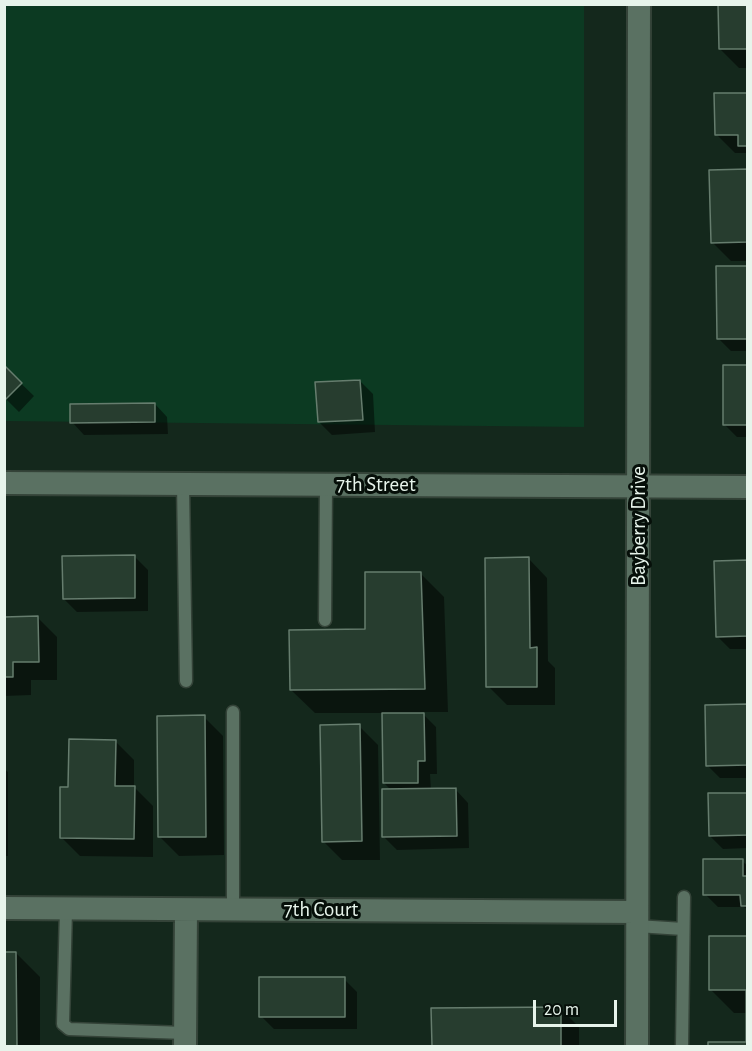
<!DOCTYPE html>
<style>
body{margin:0}
#map{position:relative;width:752px;height:1051px;overflow:hidden;background:#14281c;font-family:"Alegreya Sans",sans-serif}
canvas{display:block}
.frame{position:absolute;inset:0;border:6px solid #e7f4eb;pointer-events:none}
.scale{position:absolute;left:533px;top:1000px;width:84px;height:27px;box-sizing:border-box;border:3px solid #e7f4eb;border-top:0;padding-left:8px;font-size:18px;line-height:21px;white-space:nowrap;color:#e7f4eb;-webkit-text-stroke:4px #060f09;paint-order:stroke}
</style>
<div id="map">
<canvas width="752" height="1051"></canvas>
<div class="frame"></div>
<div class="scale">20 m</div>
</div>
<script>
const c = document.querySelector('canvas').getContext('2d');
c.lineJoin = 'round';
function fillPath(path, color) {
  c.fillStyle = color;
  c.fill(path, 'evenodd');
}
function shape(rows) {
  const path = new Path2D();
  for (const r of rows) {
    path.moveTo(r[0], r[1]);
    for (let i = 2; i < r.length; i += 2) path.lineTo(r[i], r[i + 1]);
  }
  return path;
}
function stroke(path, color, width, dash) {
  c.strokeStyle = color;
  c.lineWidth = width;
  c.lineCap = dash ? 'butt' : 'round';
  c.setLineDash(dash || []);
  c.stroke(path);
}
function drawText(font, color, halo, rows, align = 'center') {
  c.font = font + ' "Alegreya Sans",sans-serif';
  c.lineWidth = 6;
  c.setLineDash([]);
  c.textBaseline = 'middle';
  c.strokeStyle = halo;
  c.fillStyle = color;
  for (const [text, x, y, turn = 0] of rows) {
    c.save();
    c.translate(x, y);
    c.rotate((+turn || 0) * Math.PI / 180);
    c.textAlign = isNaN(turn) ? turn : align;
    if (halo) c.strokeText(text, 0, 0);
    c.fillText(text, 0, 0);
    c.restore();
  }
}
const green = shape([
 [5,5,584,5,584,427,5,421]
]);
const shadow = shape([
 [748,4,748,68,739,68,720,49],
 [748,94,748,153,735,153,716,134],
 [748,171,748,261,731,261,712,242],
 [748,267,748,351,731,351,718,338],
 [4,367,34,396,19,412,4,397],
 [748,367,748,437,737,437,724,424],
 [360,381,373,394,375,432,332,435,319,422],
 [155,404,167,417,168,434,84,435,72,422],
 [135,557,148,570,148,611,77,612,64,599],
 [529,559,547,578,548,661,555,668,555,705,507,705,488,686],
 [748,562,748,649,730,649,717,636],
 [420,573,444,597,448,712,421,712,436,727,437,774,430,774,431,790,456,790,468,803,469,848,397,850,384,837,392,791,384,783,383,713,315,713,291,690,367,631],
 [4,576,6,619,38,618,57,637,57,680,31,680,31,695,4,696],
 [748,706,748,778,720,778,707,765],
 [204,717,223,736,224,855,179,856,160,837],
 [359,726,378,745,380,860,342,860,323,841],
 [115,741,134,760,134,787,153,806,153,857,80,856,61,837,70,789],
 [4,769,8,772,8,856,4,856],
 [748,794,748,848,723,849,710,836],
 [742,861,748,866,748,910,744,907,718,907,705,894],
 [748,937,748,1013,734,1013,710,989],
 [4,953,16,953,40,977,40,1046,4,1046],
 [344,979,357,992,357,1029,274,1029,261,1016],
 [560,1008,579,1027,579,1046,433,1046,433,1010],
 [710,1043,748,1043,748,1046,710,1046]
]);
const building = shape([
 [718,4,748,4,748,49,719,49,718,4],
 [714,93,748,93,748,146,738,146,738,135,715,135,714,93],
 [748,169,748,242,711,243,709,170,748,169],
 [716,266,748,266,748,339,717,339,716,266],
 [4,365,22,383,5,400,4,400,4,365],
 [723,365,748,365,748,425,723,425,723,365],
 [360,380,363,420,318,422,315,382,360,380],
 [155,403,155,422,70,423,70,404,155,403],
 [135,555,135,598,63,599,62,556,135,555],
 [529,557,530,648,537,647,537,687,486,687,485,558,529,557],
 [748,560,748,636,716,637,714,561,748,560],
 [365,572,421,572,425,689,290,690,289,630,365,629,365,572],
 [38,616,39,662,13,662,13,677,4,677,4,617,38,616],
 [748,704,748,765,706,766,705,705,748,704],
 [382,713,424,713,425,761,418,761,418,783,383,783,382,713],
 [205,715,206,837,158,837,157,716,205,715],
 [360,724,362,841,322,842,320,725,360,724],
 [69,739,116,740,115,786,135,786,134,839,60,838,60,787,68,787,69,739],
 [456,788,457,836,382,837,382,789,456,788],
 [708,793,748,793,748,835,709,836,708,793],
 [703,859,743,859,743,876,748,876,748,906,741,906,740,895,703,895,703,859],
 [709,936,748,936,748,1046,708,1046,708,1042,746,1042,746,990,709,990,709,936],
 [4,952,16,952,17,1046,4,1046,4,952],
 [259,977,345,977,345,1017,259,1017,259,977],
 [561,1007,561,1046,432,1046,431,1008,561,1007]
]);
const service = shape([
 [183,484,186,681],
 [325,620,326,485],
 [66,909,63,1024,69,1029,185,1033],
 [233,910,233,712],
 [637,926,683,929],
 [682,1046,684,897]
]);
const minor = shape([
 [4,483,748,487],
 [4,908,637,912],
 [185,1046,186,910],
 [637,1046,639,4]
]);
const streetNames = [
 ["7th Street",376,485],
 ["Bayberry Drive",639,526,-90],
 ["7th Court",321,910]
];
fillPath(green, '#0c3a22');
fillPath(shadow, '#0007');
fillPath(building, '#273d2f');
stroke(building, '#667d6e', 1.5);
stroke(service, '#344338', 15);
stroke(minor, '#344338', 26);
stroke(service, '#5a7162', 12);
stroke(minor, '#5a7162', 22);
drawText('21px', '#e7f4eb', '#060f09', streetNames);
</script>
